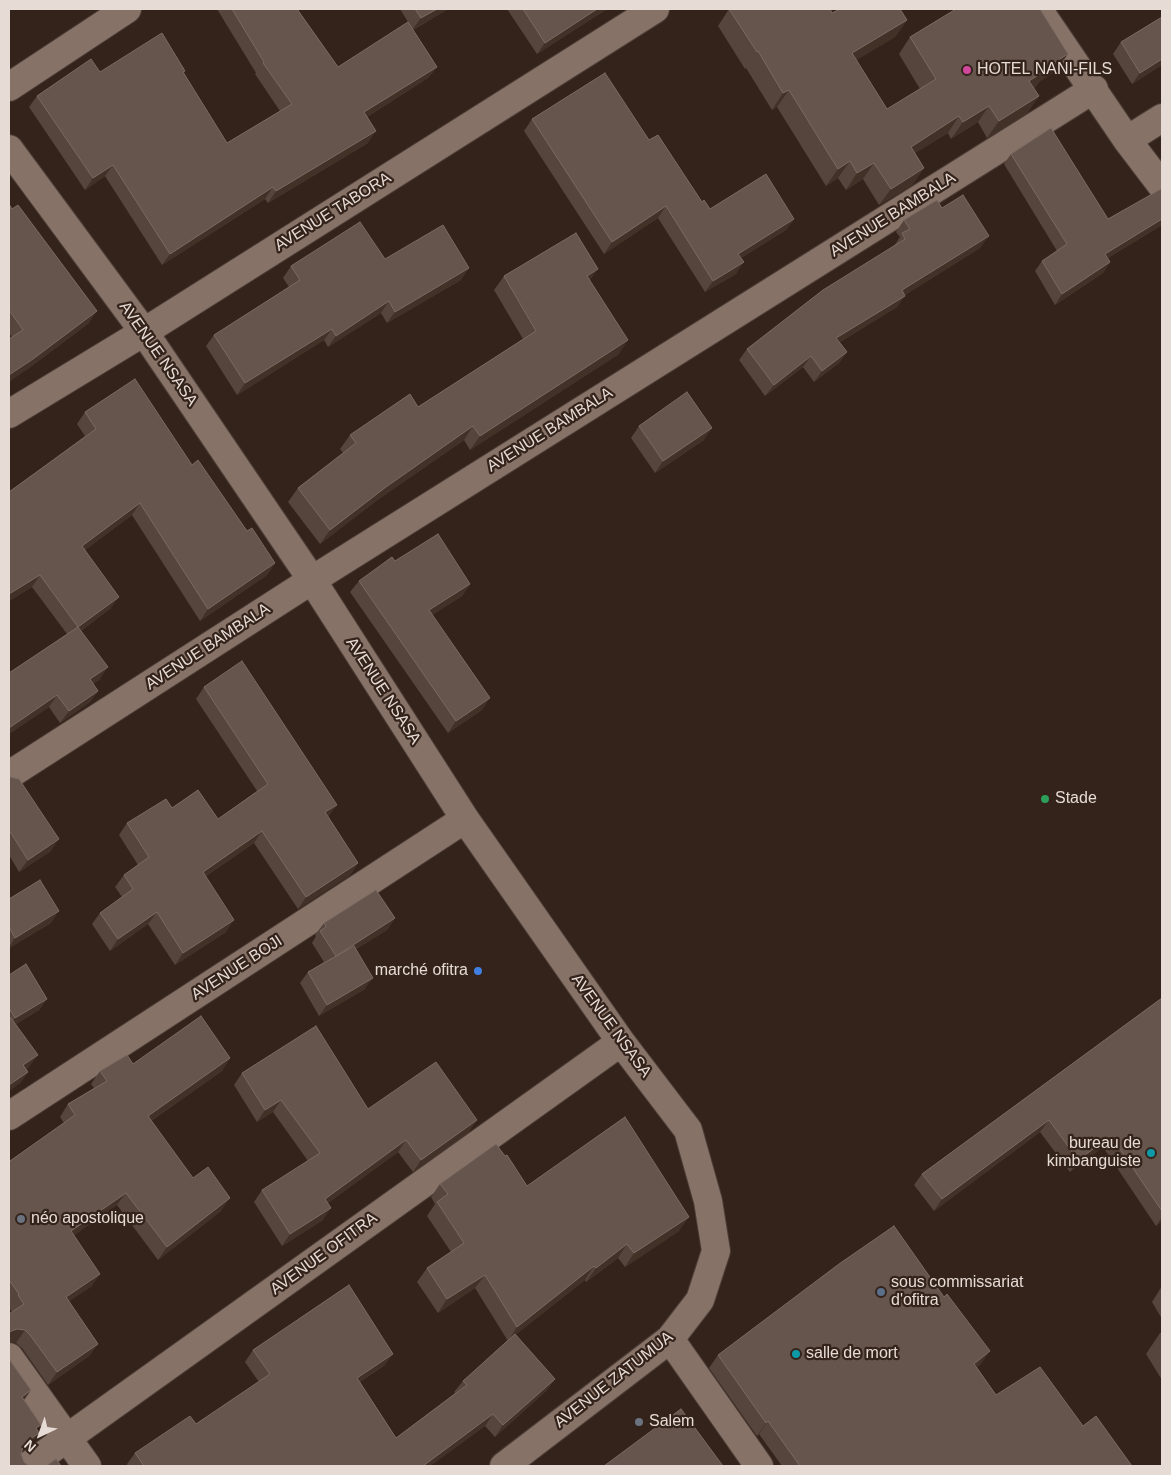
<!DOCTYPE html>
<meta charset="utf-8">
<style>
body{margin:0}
#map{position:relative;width:1171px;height:1475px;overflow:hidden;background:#34231a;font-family:Arial,sans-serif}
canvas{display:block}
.frame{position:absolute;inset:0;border:10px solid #e7dbd6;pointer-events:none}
.north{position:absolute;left:15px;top:1410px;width:50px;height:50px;-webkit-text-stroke:4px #34231a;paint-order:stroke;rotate:222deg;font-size:14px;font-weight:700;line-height:20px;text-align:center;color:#e7dbd6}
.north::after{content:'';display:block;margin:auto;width:18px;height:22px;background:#e7dbd6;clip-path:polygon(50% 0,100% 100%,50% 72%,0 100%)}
</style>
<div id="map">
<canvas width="1171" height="1475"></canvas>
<div class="frame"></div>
<div class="north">N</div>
</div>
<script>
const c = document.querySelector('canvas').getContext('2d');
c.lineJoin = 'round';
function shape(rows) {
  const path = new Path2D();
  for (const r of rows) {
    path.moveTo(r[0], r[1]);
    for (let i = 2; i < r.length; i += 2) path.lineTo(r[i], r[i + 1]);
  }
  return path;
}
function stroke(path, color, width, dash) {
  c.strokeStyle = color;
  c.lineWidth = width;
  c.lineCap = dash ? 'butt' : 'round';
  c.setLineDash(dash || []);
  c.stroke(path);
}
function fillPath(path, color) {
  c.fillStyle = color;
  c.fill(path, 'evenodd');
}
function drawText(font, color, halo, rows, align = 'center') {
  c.font = font + ' Arial,sans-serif';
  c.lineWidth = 4.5;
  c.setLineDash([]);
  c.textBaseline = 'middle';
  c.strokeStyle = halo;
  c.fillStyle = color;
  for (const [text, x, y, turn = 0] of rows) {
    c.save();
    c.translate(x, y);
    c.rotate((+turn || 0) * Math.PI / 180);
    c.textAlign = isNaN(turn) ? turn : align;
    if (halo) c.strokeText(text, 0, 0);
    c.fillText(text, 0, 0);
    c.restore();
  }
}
const street = shape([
 [1038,9,1127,140,1162,186],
 [9,87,127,9],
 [1127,140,1162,118],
 [9,149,144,332,312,580,465,819,621,1042,688,1130,708,1201,716,1251,700,1300,670,1339,504,1466],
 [9,414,144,332,655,9],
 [9,775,312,580,1094,89],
 [9,1116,465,819],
 [670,1339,759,1466],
 [9,1357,87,1466],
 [28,1466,621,1042]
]);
const wall = shape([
 [217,9,297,9,338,67,408,22,400,9,448,9,413,30,437,67,428,78,367,117,368,143,268,203,265,199,162,265,105,176,85,190,29,107,37,96,100,72,185,71,183,73,227,143,280,111,255,74,256,73],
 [507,9,607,9,537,54],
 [729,9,832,13,907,20,895,37,856,60,887,109,920,89,899,54,910,37,1056,71,1040,81,1036,86,1034,88,1039,96,1027,113,987,138,978,122,951,139,948,133,915,153,924,168,912,185,879,205,863,179,846,190,838,178,826,186,777,107,772,110,746,68,745,69,718,26],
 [1162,18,1162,65,1132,84,1113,54,1121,42],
 [532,119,649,140,702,202,710,209,794,219,786,230,741,258,736,274,705,292,658,218,604,254,524,131],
 [1011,154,1108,219,1162,190,1162,225,1108,258,1110,262,1103,273,1055,305,1035,271,1042,261,1057,251,1004,164],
 [9,204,89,323,25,371,12,337,9,333],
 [942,208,980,248,905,295,897,307,840,342,847,352,839,363,814,382,803,367,765,396,739,360,747,349,894,246,900,237,896,232,904,220],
 [385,259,461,280,387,323,381,313,328,347,324,340,237,395,206,346,214,335,289,287,283,278,291,266],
 [504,276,590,280,619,354,470,450,464,440,376,501,320,544,288,502,298,488,343,453,340,449,350,435,418,407,523,339,494,290],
 [85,412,192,465,247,531,275,563,267,575,200,621,132,515,85,550,111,608,81,631,100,679,93,684,98,691,90,702,60,723,49,707,9,734,9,673,67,634,32,587,9,601,9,492,85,436,77,424],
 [639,426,704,440,655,473,631,438],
 [395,561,470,584,462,596,432,615,482,710,448,733,350,592,359,581],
 [204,687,329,816,328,817,358,863,350,875,298,909,254,843,206,876,226,932,175,965,148,924,110,951,92,924,100,913,122,897,115,887,124,875,138,865,119,835,127,823,172,808,218,819,257,791,196,699],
 [9,776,51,851,19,872,9,855],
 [9,899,51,923,9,948],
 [395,918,387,930,356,949,365,989,319,1016,300,983,308,972,324,962,312,943,316,936,315,935,324,923],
 [9,975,47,999,39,1010,16,1024,29,1067,26,1069,28,1072,20,1083,9,1091],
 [1162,998,1162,1221,1156,1226,1103,1147,1070,1172,1040,1132,934,1211,914,1185,922,1174],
 [230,1058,222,1071,151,1121,193,1178,221,1211,158,1260,117,1205,74,1235,92,1286,69,1301,98,1344,89,1356,48,1385,22,1348,16,1343,12,1312,9,1308,10,1306,9,1305,9,1159,10,1161,64,1123,60,1117,68,1104,94,1088,91,1084,100,1071,133,1064],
 [242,1073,368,1109,469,1132,413,1172,398,1152,328,1203,323,1220,282,1246,254,1202,262,1190,308,1161,273,1112,257,1122,234,1085],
 [440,1184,527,1186,679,1231,625,1267,618,1258,586,1282,585,1280,515,1335,555,1379,546,1391,495,1437,485,1426,430,1466,128,1466,127,1464,135,1453,196,1424,259,1382,245,1362,253,1350,385,1365,360,1382,396,1438,455,1393,454,1392,463,1381,508,1341,475,1288,438,1313,417,1282,427,1268,451,1252,427,1216,435,1204,431,1197],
 [1162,1286,1162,1319,1152,1302],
 [1162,1332,1162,1380,1146,1354,1160,1333],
 [718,1355,981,1364,977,1367,996,1395,1083,1426,1132,1466,782,1466,759,1434,757,1436,709,1368]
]);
const shadedWall = shape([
 [437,9,448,9,412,30,421,18],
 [597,9,607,9,537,54,545,43],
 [907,20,895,37,840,70,852,53],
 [1068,54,1056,71,1040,81,1036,86,1018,98,1029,81,1047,67],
 [1162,59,1162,65,1132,84,1140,73],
 [437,67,428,78,356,124,364,112],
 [789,90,777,107,772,110,783,93],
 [1039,96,1027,113,987,138,999,121],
 [989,106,978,122,951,139,963,122],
 [959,116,948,133,899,163,911,147],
 [376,131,368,143,268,203,276,191],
 [850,161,838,178,826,186,838,169],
 [874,163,863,179,846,190,857,173],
 [113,165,105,176,85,190,93,178],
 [924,168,912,185,879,205,891,189],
 [273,187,265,199,162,265,170,254],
 [666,206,658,218,604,254,612,242],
 [794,219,786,230,730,265,738,254],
 [1162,219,1162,225,1098,264,1105,254],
 [989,236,980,248,894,302,902,290],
 [744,262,736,274,705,292,713,281],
 [1110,262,1103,273,1055,305,1062,294],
 [469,268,461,280,387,323,395,312],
 [598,269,588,283,587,276],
 [905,296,897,307,828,350,836,338],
 [389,301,381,313,328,347,336,336],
 [97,311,89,323,25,371,9,382,9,375],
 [332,329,324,340,237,395,245,383],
 [628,340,619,354,470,450,480,436],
 [847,352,839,363,814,382,822,371],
 [811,356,803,367,765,396,774,385],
 [473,426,464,440,376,501,320,544,330,530,386,487],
 [712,428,704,440,655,473,663,461],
 [140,503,132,515,74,558,82,546],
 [275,563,267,575,200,621,208,609],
 [40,575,32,587,9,601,9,594],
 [470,584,462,596,421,622,429,610],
 [119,597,111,608,70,639,78,627],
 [108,667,100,679,82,691,90,679],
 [98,691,90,702,60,723,69,711],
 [57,695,49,707,9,734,9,728],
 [490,698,482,710,448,733,456,721],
 [337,805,329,816,317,824,325,812],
 [262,831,254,843,195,883,203,872],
 [59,839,51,851,19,872,28,860],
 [358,863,350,875,298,909,306,897],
 [59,911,51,923,9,948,9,947,15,938],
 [157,912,148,924,110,951,118,939],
 [395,918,387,930,328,967,336,956],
 [234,920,226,932,175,965,183,953],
 [373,978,365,989,319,1016,327,1005],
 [47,999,39,1010,9,1029,9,1027,15,1018],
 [38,1055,29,1067,15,1076,23,1065],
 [230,1058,222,1071,139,1129,148,1116],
 [28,1072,20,1083,9,1091,9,1085],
 [281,1100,273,1112,257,1122,265,1110],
 [477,1120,469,1132,413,1172,421,1160],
 [1049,1120,1040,1132,934,1211,942,1199],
 [1111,1136,1103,1147,1070,1172,1078,1160],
 [406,1140,398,1152,317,1211,325,1199],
 [126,1193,117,1205,62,1244,71,1231],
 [230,1198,221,1211,158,1260,167,1247],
 [331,1208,323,1220,282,1246,290,1234],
 [689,1217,679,1231,625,1267,634,1253],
 [1162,1217,1162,1221,1156,1226],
 [627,1244,618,1258,586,1282,596,1268],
 [594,1266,585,1280,508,1341,517,1327],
 [100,1274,92,1286,57,1309,66,1297],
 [485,1275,475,1288,438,1313,447,1299],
 [17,1329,25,1330,16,1343,9,1342,9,1332],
 [98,1344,89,1356,48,1385,57,1372],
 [990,1351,981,1364,965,1377,974,1364],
 [393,1354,385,1365,349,1389,357,1378],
 [555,1379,546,1391,495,1437,503,1425],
 [31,1390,22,1403,22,1397],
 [493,1414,485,1426,430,1466,423,1466],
 [768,1421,759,1434,757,1436,766,1423],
 [39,1433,30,1445,19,1453,23,1447,28,1441]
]);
const building = shape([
 [232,9,297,9,338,67,408,22,437,67,364,112,376,131,276,191,273,187,170,254,113,165,93,178,37,96,91,59,100,72,162,33,185,71,183,72,227,143,292,104,263,63,264,62,232,9],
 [415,9,437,9,421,18,415,9],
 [523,9,597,9,545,43,523,9],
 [729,9,830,9,832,13,840,9,900,9,907,20,852,53,887,109,936,79,910,37,956,9,1040,9,1068,54,1047,67,1048,69,1029,81,1039,96,999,121,989,106,963,122,959,116,911,147,924,168,891,189,874,163,857,173,850,161,838,169,789,90,783,93,758,51,757,52,729,9],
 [1162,17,1162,59,1140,73,1121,42,1162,17],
 [605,73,649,140,658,135,702,202,704,200,710,209,766,174,794,219,738,254,744,262,713,281,666,206,612,242,532,119,605,73],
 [1051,128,1108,219,1161,189,1162,190,1162,219,1105,254,1110,262,1062,294,1042,261,1067,244,1011,154,1051,128],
 [963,195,989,236,902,290,905,296,836,338,847,352,822,371,811,356,774,385,747,349,823,290,905,239,902,233,910,229,904,220,937,200,942,208,963,195],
 [9,204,12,209,18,205,97,311,33,359,9,375,9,339,23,330,9,310,9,204],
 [360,222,385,259,443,225,469,268,395,312,389,301,336,336,332,329,245,383,214,335,300,280,291,266,360,222],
 [576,233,598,269,587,276,628,340,480,436,473,426,386,487,330,530,298,488,356,443,350,435,410,394,418,407,536,331,504,276,576,233],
 [135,379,192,465,198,460,247,531,252,528,275,563,208,609,140,503,82,546,119,597,78,627,40,575,9,594,9,492,96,429,85,412,135,379],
 [687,392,712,428,663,461,639,426,687,392],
 [438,534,470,584,429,610,490,698,456,721,359,581,392,557,395,561,438,534],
 [78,627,108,667,90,679,98,691,69,711,57,695,9,728,9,673,78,627],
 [242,661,337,805,325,812,358,863,306,897,262,831,203,872,234,920,183,953,157,912,118,939,100,913,133,889,124,875,149,857,127,823,166,799,172,808,198,790,218,819,268,784,204,687,242,661],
 [9,776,10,777,19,779,59,839,28,860,9,830,9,776],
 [40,880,59,911,15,938,9,927,9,899,40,880],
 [376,890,395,918,336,956,320,931,326,927,324,923,376,890],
 [354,946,373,978,327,1005,308,972,354,946],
 [26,964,47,999,15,1018,9,1008,9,975,26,964],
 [1162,998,1162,1211,1111,1136,1078,1160,1049,1120,942,1199,922,1174,1162,998],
 [201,1016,230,1058,148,1116,193,1178,208,1167,230,1198,167,1247,126,1193,71,1231,100,1274,66,1297,98,1344,57,1372,30,1335,25,1330,17,1329,9,1332,9,1314,24,1304,18,1295,19,1294,9,1280,9,1159,10,1161,75,1115,68,1104,107,1081,100,1071,127,1055,133,1064,201,1016],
 [11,1018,38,1055,23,1065,28,1072,9,1085,9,1019,11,1018],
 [316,1026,368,1109,436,1062,477,1120,421,1160,406,1140,325,1199,331,1208,290,1234,262,1190,320,1153,281,1100,265,1110,242,1073,316,1026],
 [625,1117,689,1217,634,1253,627,1244,596,1268,594,1266,517,1327,485,1275,447,1299,427,1268,464,1243,437,1202,448,1194,440,1184,496,1144,505,1156,507,1155,527,1186,625,1117],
 [894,1226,944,1297,947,1294,990,1351,974,1364,996,1395,1040,1367,1083,1426,1096,1416,1132,1466,800,1466,768,1421,766,1423,718,1355,839,1264,894,1226],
 [349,1285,393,1354,357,1378,396,1438,467,1385,463,1381,515,1334,555,1379,503,1425,493,1414,423,1466,144,1466,135,1453,190,1416,196,1424,270,1374,253,1350,349,1285],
 [9,1359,31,1390,22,1397,41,1425,36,1428,39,1433,28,1441,23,1447,21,1454,24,1462,29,1466,9,1466,9,1359],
 [681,1409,723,1466,604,1466,681,1409],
 [56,1459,61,1466,46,1466,56,1459]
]);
const markers = [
 [967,70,5,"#d1479c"],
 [1045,799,5,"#2e9e5b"],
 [478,971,5,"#3f7fe0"],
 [1151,1153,5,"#0f9aa8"],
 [21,1219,5,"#6b7280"],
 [881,1292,5,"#5c6f8a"],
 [796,1354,5,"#0f9aa8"],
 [639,1422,5,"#6b7280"]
];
const poiNames = [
 ["HOTEL NANI-FILS",977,70],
 ["Stade",1055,799],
 ["marché ofitra",468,971,"right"],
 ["bureau de",1141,1144,"right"],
 ["kimbanguiste",1141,1162,"right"],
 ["néo apostolique",31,1219],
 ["sous commissariat",891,1283],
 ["d'ofitra",891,1301],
 ["salle de mort",806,1354],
 ["Salem",649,1422]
];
const streetNames = [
 ["AVENUE TABORA",333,212,-32],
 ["AVENUE BAMBALA",893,215,-32],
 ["AVENUE NSASA",158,354,55],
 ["AVENUE BAMBALA",550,430,-32],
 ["AVENUE BAMBALA",208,647,-33],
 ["AVENUE NSASA",383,691,57],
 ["AVENUE BOJI",237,968,-33],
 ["AVENUE NSASA",611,1026,54],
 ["AVENUE OFITRA",324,1254,-36],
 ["AVENUE ZATUMUA",614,1380,-38]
];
stroke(street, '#4c3e37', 30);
stroke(street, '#867267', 28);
fillPath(wall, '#56453c');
fillPath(shadedWall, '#423127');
fillPath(building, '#66554c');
stroke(building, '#7a6a62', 1);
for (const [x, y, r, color] of markers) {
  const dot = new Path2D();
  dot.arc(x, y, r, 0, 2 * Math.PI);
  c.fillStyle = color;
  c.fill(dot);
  stroke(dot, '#34231a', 2);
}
drawText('16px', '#e7dbd6', '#34231a', poiNames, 'left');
drawText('16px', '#e7dbd6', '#34231a', streetNames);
</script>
